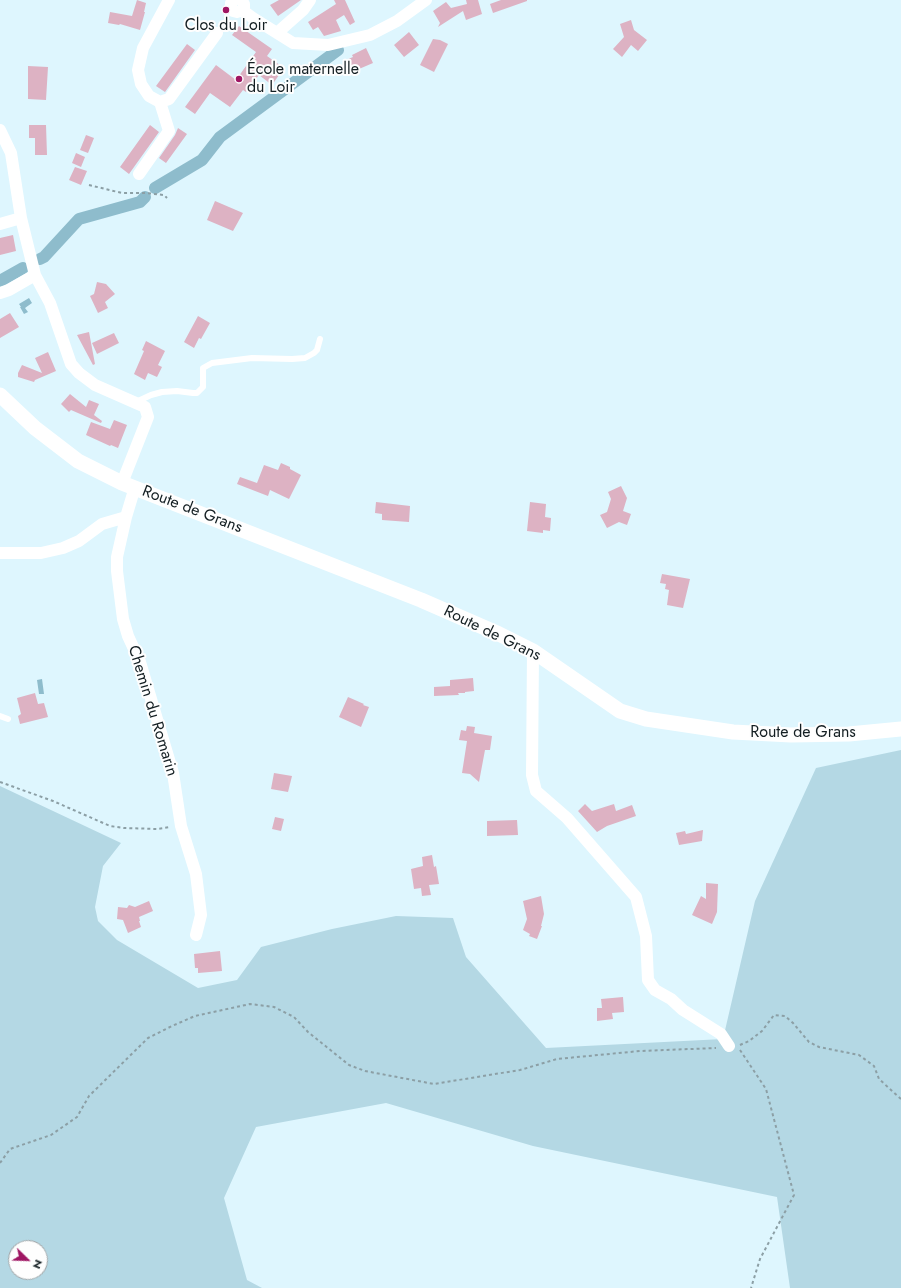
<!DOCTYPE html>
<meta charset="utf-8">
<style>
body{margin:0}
#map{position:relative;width:901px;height:1288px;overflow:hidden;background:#def6fe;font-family:Jost,sans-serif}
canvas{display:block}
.north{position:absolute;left:8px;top:1240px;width:40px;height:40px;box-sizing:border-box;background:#fefefe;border:1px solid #a0a4a6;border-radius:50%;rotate:113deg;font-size:11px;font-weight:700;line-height:16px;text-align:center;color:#131e22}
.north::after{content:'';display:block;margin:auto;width:14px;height:18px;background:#9f1663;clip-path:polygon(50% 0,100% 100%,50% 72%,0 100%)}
</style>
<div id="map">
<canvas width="901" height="1288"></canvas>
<div class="north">N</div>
</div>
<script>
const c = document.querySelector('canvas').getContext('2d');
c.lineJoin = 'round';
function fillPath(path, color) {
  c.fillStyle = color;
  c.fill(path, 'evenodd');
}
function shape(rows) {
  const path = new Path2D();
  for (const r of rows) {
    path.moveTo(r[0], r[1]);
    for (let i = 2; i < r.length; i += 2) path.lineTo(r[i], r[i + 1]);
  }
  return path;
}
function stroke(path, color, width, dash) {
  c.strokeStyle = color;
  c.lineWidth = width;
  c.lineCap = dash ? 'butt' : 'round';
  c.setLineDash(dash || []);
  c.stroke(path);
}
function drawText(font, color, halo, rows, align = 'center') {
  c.font = font + ' Jost,sans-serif';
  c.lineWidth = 4;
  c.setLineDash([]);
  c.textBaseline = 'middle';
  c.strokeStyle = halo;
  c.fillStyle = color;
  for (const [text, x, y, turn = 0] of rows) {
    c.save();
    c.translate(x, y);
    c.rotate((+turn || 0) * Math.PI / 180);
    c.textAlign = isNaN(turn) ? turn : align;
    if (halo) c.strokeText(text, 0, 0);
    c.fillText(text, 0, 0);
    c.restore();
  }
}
const green = shape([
 [901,750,901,1288,790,1288,777,1197,533,1146,386,1103,256,1127,224,1198,247,1280,262,1288,0,1288,0,786,121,843,103,866,95,907,98,921,117,940,198,988,237,980,261,947,332,929,396,916,453,918,466,957,546,1048,723,1039,755,901,816,768],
 [16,1248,40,1248,40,1272,16,1272]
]);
const water = shape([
 [29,298,32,303,25,308,28,312,24,314,20,307,21,307,19,304],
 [42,679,44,694,39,694,37,680]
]);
const canal = shape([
 [155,188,202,160,220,137,338,50],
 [40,259,44,257,79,219,140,202,145,197],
 [0,281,23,268]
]);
const building = shape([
 [137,0,146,3,144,12,145,12,140,30,120,24,119,25,108,23,110,12,132,16],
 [279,0,301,0,278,16,270,5],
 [334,0,345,0,355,22,350,25,344,15,336,20,341,31,324,36,318,27,313,30,308,22,336,4],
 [466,0,478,0,482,14,466,20,463,11,438,27,440,23,433,11,446,2,451,8,467,4],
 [501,0,527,0,527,1,493,13,490,4],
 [631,20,634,30,647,40,638,51,631,45,622,57,613,49,624,37,620,24],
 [239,26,272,49,267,56,284,68,272,85,259,75,246,92,243,90,230,107,210,93,195,114,185,107,216,65,236,80,256,52,232,35],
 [409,32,419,45,404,57,394,45],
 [433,39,440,40,448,44,434,72,420,65],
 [187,44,195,50,165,92,156,86],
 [366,48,373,63,352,72,346,60,353,57,352,55],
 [28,66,48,67,46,100,28,99],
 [29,125,46,125,47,155,35,155,35,138,29,138],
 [150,125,159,132,129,174,120,167],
 [178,128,187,134,166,163,159,158,175,135],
 [86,135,94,138,88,153,80,150],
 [76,153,85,157,81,167,72,163],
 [75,167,87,171,81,185,69,180],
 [215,201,243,213,233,231,207,220],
 [13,235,16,251,0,255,0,238],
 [97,282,106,284,115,294,105,302,108,308,98,313,90,296,94,294],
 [10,313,19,327,0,338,0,319],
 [198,316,210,323,201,339,199,338,194,348,184,342],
 [89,332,95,364,93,365,77,335],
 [114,333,119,343,97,354,92,343],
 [146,341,165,351,158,365,162,367,157,377,148,373,145,380,134,374,144,351,142,350],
 [48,352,56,371,35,380,34,382,18,377,18,373,22,365,42,373,35,358],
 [70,394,86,407,89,400,99,404,94,415,102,421,101,423,71,410,69,412,61,404],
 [114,420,127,425,118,448,111,445,110,446,86,435,91,422,110,429],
 [281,463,290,467,290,469,301,475,289,499,270,490,268,496,237,484,240,477,257,483,264,465,278,470],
 [621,486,627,498,623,511,631,514,627,525,619,522,607,528,600,515,607,512,611,499,608,492],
 [376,502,410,506,409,522,382,520,382,514,375,513],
 [530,502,546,504,545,517,551,518,550,531,543,530,543,533,527,531],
 [662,574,690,579,683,608,667,605,669,590,665,589,666,584,660,583],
 [473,678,474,691,465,692,465,693,458,693,459,695,434,696,434,687,450,686,450,680],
 [35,693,38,704,44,703,48,717,20,724,18,716,21,714,17,698],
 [348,697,364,704,363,705,369,707,361,727,339,717],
 [467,726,475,727,474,733,492,736,490,750,485,750,479,782,470,774,462,773,467,741,459,740,461,730,466,731],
 [274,773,292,776,288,792,271,789],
 [585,804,592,811,614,804,616,811,632,805,636,816,607,826,597,832,578,811],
 [275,817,284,819,281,831,272,829],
 [517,820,518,835,487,836,487,821],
 [703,830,702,841,679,845,676,833,685,831,686,834],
 [432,855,434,867,436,866,439,884,429,885,431,895,422,896,421,888,414,889,411,869,423,866,422,857],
 [706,883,718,884,717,912,712,924,692,915,701,896,706,899],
 [541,896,544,914,541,926,542,926,537,939,529,936,530,934,523,930,527,919,523,901],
 [149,901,153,911,139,917,140,921,139,921,141,927,128,933,123,920,117,919,118,907,127,908,129,905,135,907],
 [220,951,222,971,198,973,198,968,195,968,194,954],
 [623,997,624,1012,612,1013,613,1019,597,1021,597,1008,602,1008,601,999]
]);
const path = shape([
 [89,185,122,193,146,193,164,195,167,198],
 [0,782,53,801,110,826,124,828,157,829,170,827],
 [740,1045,749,1041,762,1031,774,1015,785,1016,793,1023,809,1042,819,1047,859,1055,874,1066,879,1079,901,1099],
 [740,1050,766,1089,794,1195,760,1259,751,1288],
 [0,1163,10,1149,51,1135,77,1117,89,1096,148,1038,172,1026,195,1016,250,1004,274,1007,294,1017,308,1032,349,1065,365,1071,434,1084,520,1070,557,1059,640,1051,716,1048]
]);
const service = shape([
 [136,402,151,395,162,392,177,391,193,393,197,393,203,387,203,368,212,363,252,358,292,359,305,358,314,353,317,350,320,339],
 [0,716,8,719]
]);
const minor = shape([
 [233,0,231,3,231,7,233,11,237,12,241,11,244,8,244,4,241,0],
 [242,10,253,18,293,43,328,45,370,35,397,21,426,0],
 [277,33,303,10,310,0],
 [160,102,149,96,141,84,138,70,143,48,169,0],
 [0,130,11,153,21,218,35,275,50,303,71,364,79,373,95,385,145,407,148,417,122,483],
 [139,174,169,131,160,102,169,99,217,33],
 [0,224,21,218],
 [0,293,9,290,35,275],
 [135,487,126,517,117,557,117,571,123,619,128,636,140,662,173,773,181,826,196,874,201,915,196,935],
 [0,553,41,553,63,548,79,541,102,524,126,517],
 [533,651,532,775,536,791,567,818,636,897,646,936,648,980,655,990,671,999,683,1010,721,1034,729,1046]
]);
const tertiary = shape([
 [0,395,35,428,78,461,122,483,421,600,499,634,533,651,620,711,646,719,733,732,791,735,849,734,901,729]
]);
const markers = [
 [226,10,4,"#9f1663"],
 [239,79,4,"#9f1663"]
];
const poiNames = [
 ["Clos du Loir",226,26],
 ["École maternelle",247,70,"left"],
 ["du Loir",247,88,"left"]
];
const streetNames = [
 ["Route de Grans",192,510,21],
 ["Route de Grans",492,634,26],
 ["Chemin du Romarin",152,711,73],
 ["Route de Grans",803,733]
];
fillPath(green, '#b4d8e4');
fillPath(water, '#8ebccc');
stroke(canal, '#8ebccc', 12);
fillPath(building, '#ddb2c3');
stroke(path, '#8c9fa5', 2, [3, 3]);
stroke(service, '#fff', 6);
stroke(minor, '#fff', 12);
stroke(tertiary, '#fff', 15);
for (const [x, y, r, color] of markers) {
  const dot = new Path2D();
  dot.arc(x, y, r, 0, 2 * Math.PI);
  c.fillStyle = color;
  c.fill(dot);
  stroke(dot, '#fefefe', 1.5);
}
drawText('16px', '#131e22', '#fefefe', poiNames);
drawText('16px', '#131e22', '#fefefe', streetNames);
</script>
